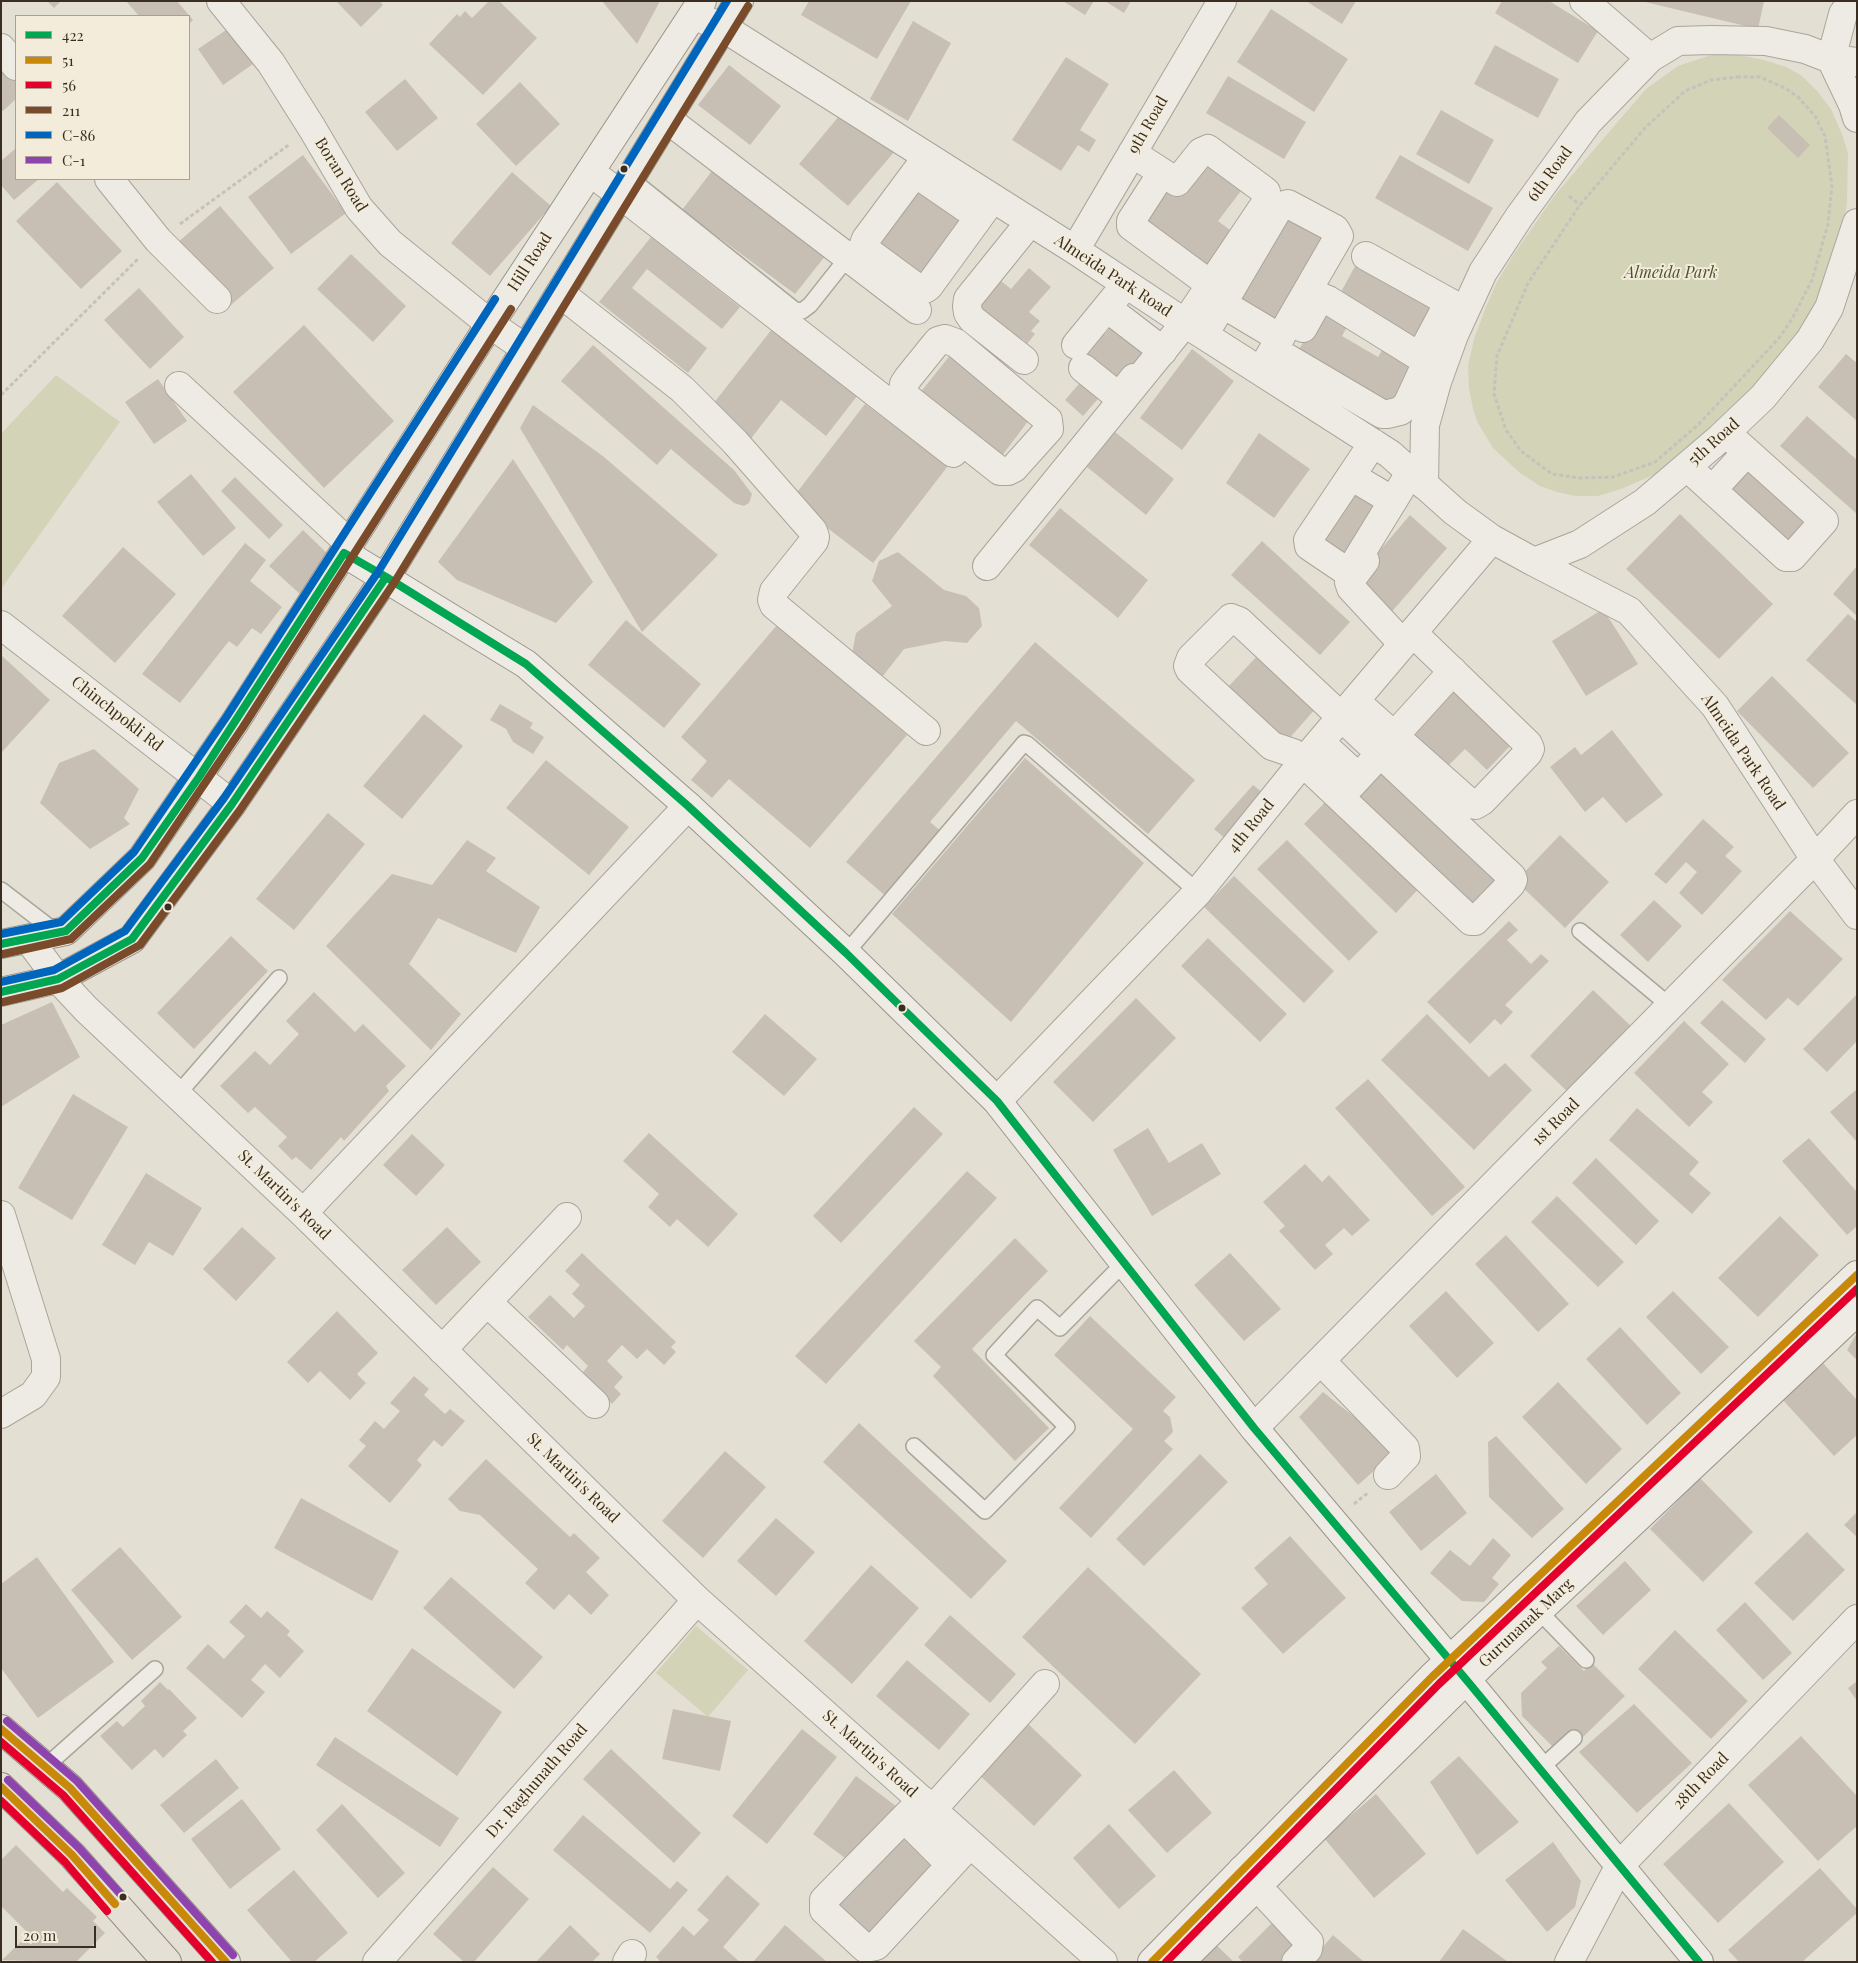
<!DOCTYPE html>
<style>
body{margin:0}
#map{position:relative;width:1858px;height:1963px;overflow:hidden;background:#e4dfd3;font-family:"Playfair Display",serif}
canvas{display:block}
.frame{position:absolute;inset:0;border:2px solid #3a2e23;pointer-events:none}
.legend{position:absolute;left:15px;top:15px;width:175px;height:165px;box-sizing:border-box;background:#f3ecdb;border:1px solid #a9a091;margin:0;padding:6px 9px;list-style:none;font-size:15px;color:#3a2e23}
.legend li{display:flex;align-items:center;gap:10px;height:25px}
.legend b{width:25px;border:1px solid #a9a091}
.scale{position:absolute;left:15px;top:1926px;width:81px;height:22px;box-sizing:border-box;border:2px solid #3a2e23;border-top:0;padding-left:6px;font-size:15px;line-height:18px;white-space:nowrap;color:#3a2e23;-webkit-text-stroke:4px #f3ecdb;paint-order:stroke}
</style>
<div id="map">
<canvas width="1858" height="1963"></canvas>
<div class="frame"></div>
<ul class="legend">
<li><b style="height:6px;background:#00a651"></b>422</li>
<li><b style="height:6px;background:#c88809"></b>51</li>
<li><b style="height:6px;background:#e4002b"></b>56</li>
<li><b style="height:6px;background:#7a4b2a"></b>211</li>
<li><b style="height:6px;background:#0065bd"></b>C-86</li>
<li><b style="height:6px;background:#8e44ad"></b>C-1</li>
</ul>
<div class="scale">20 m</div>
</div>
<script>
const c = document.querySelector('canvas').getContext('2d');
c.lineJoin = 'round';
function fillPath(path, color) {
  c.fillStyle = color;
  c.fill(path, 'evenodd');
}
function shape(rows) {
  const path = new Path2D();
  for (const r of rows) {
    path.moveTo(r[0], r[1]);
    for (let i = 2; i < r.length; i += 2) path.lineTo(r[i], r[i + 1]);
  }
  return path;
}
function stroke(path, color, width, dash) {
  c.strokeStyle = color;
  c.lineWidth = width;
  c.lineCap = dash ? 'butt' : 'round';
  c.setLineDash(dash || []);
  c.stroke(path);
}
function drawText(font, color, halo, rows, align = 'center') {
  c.font = font + ' "Playfair Display",serif';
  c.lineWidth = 4;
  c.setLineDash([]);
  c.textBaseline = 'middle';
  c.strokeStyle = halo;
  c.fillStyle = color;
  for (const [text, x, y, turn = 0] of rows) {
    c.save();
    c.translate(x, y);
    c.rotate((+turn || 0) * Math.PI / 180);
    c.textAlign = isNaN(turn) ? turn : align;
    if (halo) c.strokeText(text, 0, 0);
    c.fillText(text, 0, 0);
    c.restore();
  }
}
const green = shape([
 [1729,53,1764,60,1786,67,1802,76,1817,91,1831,109,1842,134,1848,153,1847,203,1839,248,1820,295,1793,342,1735,409,1665,470,1621,489,1598,496,1575,496,1557,492,1540,486,1520,473,1493,448,1478,423,1473,409,1469,388,1468,366,1474,339,1486,307,1497,282,1514,254,1555,195,1646,89,1678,66,1708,56],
 [56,375,120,422,1,589,1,434],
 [696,1626,748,1670,708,1717,656,1673]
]);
const building = shape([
 [47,1,61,1,54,8],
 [126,1,177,1,193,20,189,24,189,16,139,16],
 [336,1,380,1,383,5,361,27],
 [489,1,499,1,537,38,483,95,429,44,457,14,460,17,465,11,472,18],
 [602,1,660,1,637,44],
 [809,1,911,1,877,59,801,15],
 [1063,1,1094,1,1085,15],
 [1105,1,1131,1,1124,13],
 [1306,1,1356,1,1342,24],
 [1502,1,1549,1,1598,31,1578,63,1495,13],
 [1641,1,1764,1,1758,29],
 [1271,9,1348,59,1314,112,1237,62],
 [913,21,951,43,908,121,870,99],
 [229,28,253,64,223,85,198,49],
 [1495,45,1559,79,1538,118,1474,84],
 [1066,57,1109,84,1080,130,1096,140,1089,152,1078,145,1061,171,1012,140],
 [1,59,16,75,16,99,3,111,1,109],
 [729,65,781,106,750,145,698,105],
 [1228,76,1306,122,1284,159,1206,113],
 [405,79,438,118,397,151,365,112],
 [520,82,560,124,516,166,476,124],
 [845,109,895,151,848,206,799,164],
 [1441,110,1494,140,1469,184,1416,154],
 [1779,115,1810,145,1798,158,1767,128],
 [16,148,16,179,39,179,14,200,1,185,1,161],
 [303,155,346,213,291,254,248,197],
 [1400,155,1493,208,1468,251,1375,198],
 [1205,158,1244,187,1218,221,1234,233,1202,275,1134,223,1166,181],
 [715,167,826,255,795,294,682,210],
 [512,172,551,206,490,276,451,243],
 [57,182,122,251,81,289,16,221],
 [923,183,969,217,921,281,876,248],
 [220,206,274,268,231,305,177,243],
 [1288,214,1330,242,1276,326,1232,299],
 [651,237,740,307,722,329,647,269,632,288,707,348,688,373,599,302],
 [351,254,406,306,373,342,317,289],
 [1360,257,1445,305,1419,343,1370,315,1373,310,1341,292],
 [1029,268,1051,287,1029,312,1040,321,1031,331,1035,334,1027,344,1023,339,1016,347,972,310,995,276,1011,289],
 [139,288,184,337,150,369,104,320],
 [1325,305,1351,320,1342,336,1378,357,1386,344,1420,364,1392,406,1298,351],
 [1116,320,1154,350,1119,393,1075,358,1098,329,1105,334],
 [776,324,861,391,826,436,781,400,749,441,709,409],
 [304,325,394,421,324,488,233,392],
 [593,345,734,470,752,494,749,503,744,506,734,503,671,449,657,465,561,381],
 [1192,349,1234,381,1182,450,1140,418],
 [951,354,1032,416,998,461,916,398],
 [1846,354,1857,363,1857,421,1818,387],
 [1085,377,1103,393,1083,416,1065,400],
 [158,379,187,421,154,444,125,402],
 [865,404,948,466,873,563,791,500],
 [533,405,604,457,718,555,642,632,520,428],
 [1807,416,1857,460,1857,514,1780,446],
 [1115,432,1174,479,1146,515,1087,467],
 [1259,433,1310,469,1274,518,1226,483],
 [1748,458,1818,521,1789,553,1719,491],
 [513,459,593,582,556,623,457,580,438,562],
 [191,474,236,528,203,556,157,502],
 [235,477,283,525,269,539,221,491],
 [1352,482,1388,503,1351,565,1316,544],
 [1060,508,1148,580,1118,618,1029,545],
 [1680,514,1773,604,1719,659,1626,569],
 [1410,515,1447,548,1389,615,1352,583],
 [303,530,333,559,300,594,269,566],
 [1262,541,1350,622,1320,655,1231,575],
 [245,543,266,560,250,581,282,607,261,634,252,628,237,647,229,641,180,703,142,674],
 [123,547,176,594,115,663,62,616],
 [898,552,944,590,966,596,979,608,982,626,967,643,945,641,904,649,879,681,851,659,856,633,892,606,872,581,879,561],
 [1857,566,1857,616,1833,594],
 [1603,609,1638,664,1586,696,1552,641],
 [1848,614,1857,622,1857,705,1806,660],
 [626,620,701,684,664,728,588,665],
 [778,624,907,735,810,848,729,779,712,798,691,780,707,761,681,737],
 [1035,642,1195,780,1148,834,1016,721,930,822,943,833,888,898,846,862],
 [1260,653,1317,707,1287,741,1228,687],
 [1,655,50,700,1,753],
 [1772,676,1849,753,1813,788,1737,711],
 [1453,691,1510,746,1487,770,1465,749,1442,772,1407,739],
 [500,704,533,723,530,728,544,737,533,754,513,742,506,729,490,720],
 [424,714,463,746,402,819,363,786],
 [1612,730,1663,795,1626,823,1603,797,1585,812,1550,767,1575,747,1581,755],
 [94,749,139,789,124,818,130,824,90,849,40,803,59,763],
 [1025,758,1144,863,1011,1022,892,914],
 [546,760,629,827,589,875,506,808],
 [1376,764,1503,886,1473,918,1346,796],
 [1253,785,1267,796,1228,841,1214,829],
 [1330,797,1422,885,1396,913,1304,824],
 [328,813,365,844,294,930,256,899],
 [1703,819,1734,847,1725,856,1742,871,1702,915,1679,893,1697,872,1686,862,1666,884,1654,874],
 [1560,835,1609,882,1565,928,1516,881],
 [467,840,496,858,486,871,540,907,516,953,438,918,409,964,461,1014,431,1050,326,946,392,874,432,885],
 [1287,840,1378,932,1349,961,1257,869],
 [1234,876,1334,971,1304,1003,1204,907],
 [1654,900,1682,926,1648,962,1620,935],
 [1790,911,1843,959,1798,1006,1788,998,1766,1020,1722,980],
 [1509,921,1518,930,1507,940,1531,964,1541,954,1549,961,1505,1005,1513,1012,1501,1025,1495,1019,1470,1044,1427,1002],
 [231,936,268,971,194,1049,157,1013],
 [1208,938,1287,1014,1260,1042,1181,966],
 [1593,990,1631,1026,1568,1092,1530,1056],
 [314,992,355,1032,363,1024,406,1066,386,1086,389,1091,344,1141,341,1137,311,1170,296,1157,292,1160,278,1146,287,1137,255,1107,248,1113,220,1086,255,1051,270,1065,299,1034,286,1021],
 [1857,994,1857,1041,1827,1072,1803,1049],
 [1136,998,1176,1038,1093,1122,1053,1082],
 [1722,1000,1766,1039,1745,1063,1700,1023],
 [52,1002,80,1057,1,1107,1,1025],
 [765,1014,817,1059,784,1096,732,1052],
 [1427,1014,1489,1077,1505,1063,1532,1090,1474,1150,1381,1060],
 [1684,1021,1729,1064,1702,1092,1713,1102,1689,1127,1634,1073],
 [1368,1079,1465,1187,1432,1216,1335,1108],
 [1857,1089,1857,1142,1830,1112],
 [73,1094,128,1127,72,1220,18,1188],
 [914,1107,943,1134,841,1243,813,1216],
 [1637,1108,1699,1162,1689,1174,1711,1193,1692,1214,1609,1140],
 [1148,1128,1169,1163,1202,1143,1221,1174,1152,1216,1113,1150],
 [649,1133,738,1214,708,1247,677,1219,670,1227,648,1207,659,1194,623,1161],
 [412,1134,445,1165,416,1196,383,1165],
 [1809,1138,1857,1192,1857,1226,1847,1235,1782,1161],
 [1596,1158,1659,1221,1636,1245,1572,1183],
 [1305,1164,1322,1182,1329,1175,1370,1220,1352,1236,1344,1228,1325,1245,1333,1254,1315,1270,1279,1231,1285,1226,1263,1202],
 [967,1171,997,1198,826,1384,795,1356],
 [146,1173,202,1208,173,1256,149,1242,135,1265,102,1245],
 [1557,1196,1624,1262,1598,1287,1531,1222],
 [1780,1216,1819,1255,1758,1317,1718,1278],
 [242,1227,276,1258,236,1301,203,1269],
 [447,1227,481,1262,436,1305,402,1270],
 [1506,1235,1569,1304,1538,1332,1475,1264],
 [1015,1238,1048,1271,972,1349,1049,1428,1015,1461,933,1376,941,1367,914,1341],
 [582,1253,676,1342,671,1347,676,1352,664,1365,647,1349,637,1359,622,1345,607,1361,623,1377,614,1387,621,1394,612,1404,600,1393,602,1391,583,1372,588,1366,567,1345,563,1350,528,1317,550,1295,574,1318,585,1306,572,1294,580,1285,565,1271],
 [1230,1253,1281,1309,1244,1341,1194,1285],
 [1446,1291,1494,1343,1457,1378,1409,1326],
 [1673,1291,1729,1347,1701,1374,1646,1317],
 [337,1311,378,1353,357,1374,366,1383,350,1400,320,1371,308,1383,287,1362],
 [1090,1316,1176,1397,1163,1411,1170,1417,1173,1432,1164,1441,1173,1449,1091,1538,1059,1508,1133,1429,1054,1355],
 [1620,1327,1681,1393,1647,1425,1586,1359],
 [1857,1333,1857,1360,1847,1350],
 [1822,1362,1857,1400,1857,1435,1834,1456,1782,1399],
 [414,1376,429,1389,424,1395,445,1414,450,1409,465,1421,442,1447,434,1440,417,1460,422,1465,390,1503,348,1466,366,1446,359,1440,375,1421,384,1429,400,1411,390,1403],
 [1558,1382,1622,1449,1586,1484,1522,1417],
 [1323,1392,1362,1423,1392,1455,1358,1485,1299,1417],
 [859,1423,1007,1561,971,1599,823,1462],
 [1496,1436,1564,1509,1532,1538,1489,1497,1488,1442],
 [725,1451,766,1487,703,1558,662,1521],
 [1200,1454,1228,1482,1144,1566,1116,1539],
 [486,1459,570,1537,574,1533,600,1558,586,1572,609,1595,591,1615,569,1594,554,1610,525,1583,538,1569,480,1515,460,1511,448,1499],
 [1436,1474,1467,1513,1421,1551,1389,1512],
 [1700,1478,1753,1532,1703,1582,1650,1529],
 [301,1498,399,1551,372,1601,274,1548],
 [1857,1512,1857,1537,1844,1525],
 [776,1518,815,1552,776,1596,737,1561],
 [1807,1532,1845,1570,1793,1621,1754,1583],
 [1290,1536,1346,1598,1283,1654,1241,1608,1268,1584,1254,1568],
 [1493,1538,1511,1555,1492,1578,1499,1584,1484,1602,1462,1601,1430,1573,1450,1550,1470,1566],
 [120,1547,182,1617,132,1660,71,1590],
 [37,1557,114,1662,38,1718,1,1668,1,1584],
 [1625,1561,1651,1590,1603,1635,1576,1606],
 [871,1565,919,1608,852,1684,804,1641],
 [1088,1567,1201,1674,1135,1744,1022,1637],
 [451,1577,543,1657,514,1689,423,1608],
 [1745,1602,1792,1653,1763,1680,1716,1630],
 [246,1604,261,1618,267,1611,290,1631,287,1635,304,1651,280,1678,265,1664,251,1680,265,1692,242,1718,186,1668,208,1644,224,1659,245,1636,229,1622],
 [950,1615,1016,1674,990,1703,924,1645],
 [1675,1630,1748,1701,1711,1739,1638,1669],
 [1559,1646,1584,1671,1592,1663,1625,1696,1580,1740,1571,1731,1554,1748,1522,1716,1521,1693,1547,1668,1541,1662],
 [412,1648,502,1712,457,1776,367,1711],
 [907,1660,970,1714,939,1750,876,1696],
 [1857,1681,1857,1701,1848,1688],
 [160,1682,168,1690,169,1689,197,1718,183,1731,187,1735,163,1758,155,1749,132,1770,100,1736,117,1721,123,1727,145,1706,141,1701],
 [1634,1704,1692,1763,1637,1813,1579,1752],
 [673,1709,731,1721,720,1771,662,1759],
 [1024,1720,1082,1775,1034,1826,975,1771],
 [802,1729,837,1757,767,1844,732,1816],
 [1801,1736,1857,1796,1857,1826,1818,1861,1748,1785],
 [335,1737,459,1818,440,1847,316,1765],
 [611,1749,701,1833,674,1863,583,1779],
 [1459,1756,1519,1822,1477,1855,1430,1782],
 [216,1759,239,1788,184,1833,160,1805],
 [1174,1770,1212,1813,1167,1853,1128,1810],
 [856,1776,896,1806,853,1864,813,1834],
 [1376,1794,1426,1854,1374,1898,1324,1838],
 [242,1799,281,1849,230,1889,191,1839],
 [1729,1803,1784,1862,1718,1923,1663,1864],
 [342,1804,405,1873,378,1898,316,1830],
 [583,1815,670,1889,677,1881,688,1890,650,1933,553,1850],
 [1109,1824,1156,1876,1119,1909,1073,1858],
 [904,1827,941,1864,869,1938,831,1901],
 [1553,1842,1581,1881,1575,1907,1547,1932,1505,1880],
 [16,1845,63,1892,67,1888,97,1917,93,1921,105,1933,76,1962,2,1960,29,1934,1,1906,1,1860],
 [493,1867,529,1899,474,1962,464,1962,433,1934],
 [1820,1868,1857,1909,1857,1913,1802,1962,1739,1962,1728,1950],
 [294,1870,348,1933,314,1962,292,1962,247,1910],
 [727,1875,760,1904,723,1947,740,1962,661,1962,656,1957,683,1926,694,1936,709,1920,697,1910],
 [1278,1917,1303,1941,1282,1962,1243,1962,1238,1957],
 [570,1925,600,1954,592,1962,536,1962],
 [785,1925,827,1962,753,1962],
 [1463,1929,1508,1962,1439,1962],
 [1333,1935,1363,1961,1362,1962,1310,1962],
 [1212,1941,1234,1962,1192,1962]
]);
const path = shape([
 [1737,77,1760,77,1785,88,1798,97,1815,116,1825,136,1832,186,1828,224,1812,280,1792,319,1779,338,1699,424,1655,462,1613,477,1580,478,1552,474,1521,451,1506,430,1494,394,1497,356,1528,283,1580,205,1645,128,1685,91,1711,80,1737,77],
 [1569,196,1580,205],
 [180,224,290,144],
 [1,395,139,258],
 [1354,1504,1369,1492]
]);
const lane = shape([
 [631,179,795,310,802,311,810,305,848,257],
 [1,890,57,933],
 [1580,931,1670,1006],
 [846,953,1024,743,1027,744,1198,892],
 [177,1095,279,978],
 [914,1446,985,1511,1067,1427,994,1355,1037,1308,1060,1328,1124,1263],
 [1535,1607,1586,1660],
 [45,1767,155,1669],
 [1540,1769,1574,1738]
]);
const street = shape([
 [221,1,271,63,312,128,359,208,390,243,490,324,526,349],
 [1584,1,1650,58],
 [693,15,724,28,1075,250,1185,323,1390,454,1455,512,1492,539,1534,562,1580,544,1645,502,1719,439,1763,397,1810,340,1829,308,1857,223],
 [1,48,16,66],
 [1831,59,1853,105,1857,118],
 [1831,59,1843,14,1852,1],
 [667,119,917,310],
 [927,157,866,239,864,244,866,250,919,289,925,289,929,286,993,198],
 [590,172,621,195,953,453],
 [915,173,979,217],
 [1162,173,1131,221,1131,226,1211,285],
 [109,179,158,240,217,299],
 [1075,250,1222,1],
 [1366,256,1465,311],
 [560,293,682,389,735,442,813,531,815,537,814,541,774,591,772,600,774,605,926,731],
 [1223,304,1280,338],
 [1107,308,1163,351],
 [1303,328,1317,303,1323,298,1328,300,1441,370],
 [1204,335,1280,206,1288,204,1335,229,1339,236,1261,371],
 [945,339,956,343,1048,420,1049,429,1014,468,1008,471,1000,471,905,396,903,391,904,384,908,378,933,347,938,341,945,339],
 [1076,345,1126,284],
 [1424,349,1449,302],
 [1287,358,1382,414,1388,414,1400,411,1407,405,1427,362],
 [1024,360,972,319,968,313,967,306,968,299,1030,222],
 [1083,368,1119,397,1134,378],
 [179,386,350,544],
 [1373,443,1308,540,1309,546,1346,571,1350,571,1410,473],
 [1687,467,1786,557,1792,557,1824,521,1726,433],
 [1351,476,1393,501],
 [1424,485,1425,425,1437,382,1454,335,1483,272,1519,217,1588,122,1650,58,1678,41,1710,40,1766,41,1805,49,1831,59,1857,62],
 [1712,490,1747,452],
 [1365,561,1349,582,1351,588,1403,644],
 [1534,562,1629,611,1715,706,1815,859,1857,915],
 [987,566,1185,323,1267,201,1266,192,1261,188,1208,149,1201,152,1177,182,1132,153],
 [1231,618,1239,621,1512,877,1513,880,1511,884,1475,921,1471,921,1293,753,1272,746,1190,670,1188,666,1191,658,1231,618],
 [1,625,232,804],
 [1355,701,1471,804,1475,805,1482,801,1528,753,1530,749,1528,744,1413,633],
 [1394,736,1453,671],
 [1320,742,1358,777],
 [1340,797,1380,754],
 [29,940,58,979,86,1009,303,1213,697,1600,1103,1962],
 [997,1101,1198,892,1303,762,1492,539],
 [303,1213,688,806],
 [1,1215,46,1359,46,1377,33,1395,1,1414],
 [487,1302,595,1404],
 [442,1350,567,1217],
 [1321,1361,1405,1448,1406,1456,1388,1475],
 [1254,1428,1815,859,1857,814],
 [922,1800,824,1900,824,1910,865,1948,876,1946,970,1844],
 [932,1810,1045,1684],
 [905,1819,950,1864],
 [1242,1870,1309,1942,1308,1949,1296,1962],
 [377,1962,697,1600],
 [627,1962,632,1954],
 [1569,1962,1620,1865,1857,1619]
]);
const secondary = shape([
 [344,553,526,664,688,806,846,953,997,1101,1254,1428,1469,1683,1699,1962],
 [1,944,66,931,142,858,235,722,490,324,702,1],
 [1,992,58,979,132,939,232,804,386,577,739,1],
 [1152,1962,1432,1677,1857,1275],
 [1180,1962,1483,1663,1857,1311]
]);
const primary = shape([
 [1,1729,70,1788,226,1962],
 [1,1787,72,1855,167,1962]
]);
const bus1 = shape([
 [1,944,66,931,142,858,199,777,344,553,386,577,526,664,688,806,846,953,997,1101,1254,1428,1469,1683,1699,1962],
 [1,992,58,979,132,939,232,804,386,577]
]);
const bus2 = shape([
 [1,1729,70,1788,226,1962],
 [1,1787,72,1855,115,1904],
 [1152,1962,1432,1677,1857,1275]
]);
const bus3 = shape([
 [1,1742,63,1795,212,1962],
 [1,1801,65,1862,107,1911],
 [1166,1962,1439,1684,1857,1289]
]);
const bus4 = shape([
 [3,954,71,939,150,864,243,727,511,309],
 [3,1002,62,988,140,945,240,810,394,583,748,6]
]);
const bus5 = shape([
 [1,934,61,922,134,852,227,716,495,299],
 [1,982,54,970,125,931,224,798,378,572,727,1]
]);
const bus6 = shape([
 [7,1721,77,1781,233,1955],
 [8,1780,79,1848,123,1897]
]);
const markers = [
 [624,169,4.5,"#3a2e23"],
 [168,907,4.5,"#3a2e23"],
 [902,1008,4.5,"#3a2e23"],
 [123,1897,4.5,"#3a2e23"]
];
const streetNames = [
 ["9th Road",1148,125,-60],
 ["6th Road",1550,174,-54],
 ["Boran Road",341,175,58],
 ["Hill Road",530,262,-57],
 ["Almeida Park Road",1113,276,33],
 ["5th Road",1714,442,-42],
 ["Chinchpokli Rd",117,714,38],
 ["Almeida Park Road",1743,752,56],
 ["4th Road",1251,826,-51],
 ["1st Road",1556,1122,-45],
 ["St. Martin's Road",284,1195,44],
 ["St. Martin's Road",573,1478,44],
 ["Gurunanak Marg",1526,1623,-43],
 ["St. Martin's Road",870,1754,42],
 ["Dr. Raghunath Road",537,1781,-49],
 ["28th Road",1701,1781,-46]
];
const parkNames = [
 ["Almeida Park",1671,273]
];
fillPath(green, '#d3d3b8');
fillPath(building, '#c8bfb4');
stroke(lane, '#aaa59b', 18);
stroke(street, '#aaa59b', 30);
stroke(secondary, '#9a948b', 30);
stroke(primary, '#908a82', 30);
stroke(path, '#c6c2ba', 3, [4, 2.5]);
stroke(lane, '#edebe4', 15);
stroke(street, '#edebe4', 28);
stroke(secondary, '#edebe4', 28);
stroke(primary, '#e5e0d6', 28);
stroke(bus1, '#00a651', 8);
stroke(bus2, '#c88809', 8);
stroke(bus3, '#e4002b', 8);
stroke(bus4, '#7a4b2a', 8);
stroke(bus5, '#0065bd', 8);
stroke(bus6, '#8e44ad', 8);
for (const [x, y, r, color] of markers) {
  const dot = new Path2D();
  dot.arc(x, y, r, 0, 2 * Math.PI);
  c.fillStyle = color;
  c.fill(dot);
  stroke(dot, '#f3ecdb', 2);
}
drawText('16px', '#3a2e23', '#f3ecdb', streetNames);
drawText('italic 16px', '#4a542c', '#f3ecdb', parkNames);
</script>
